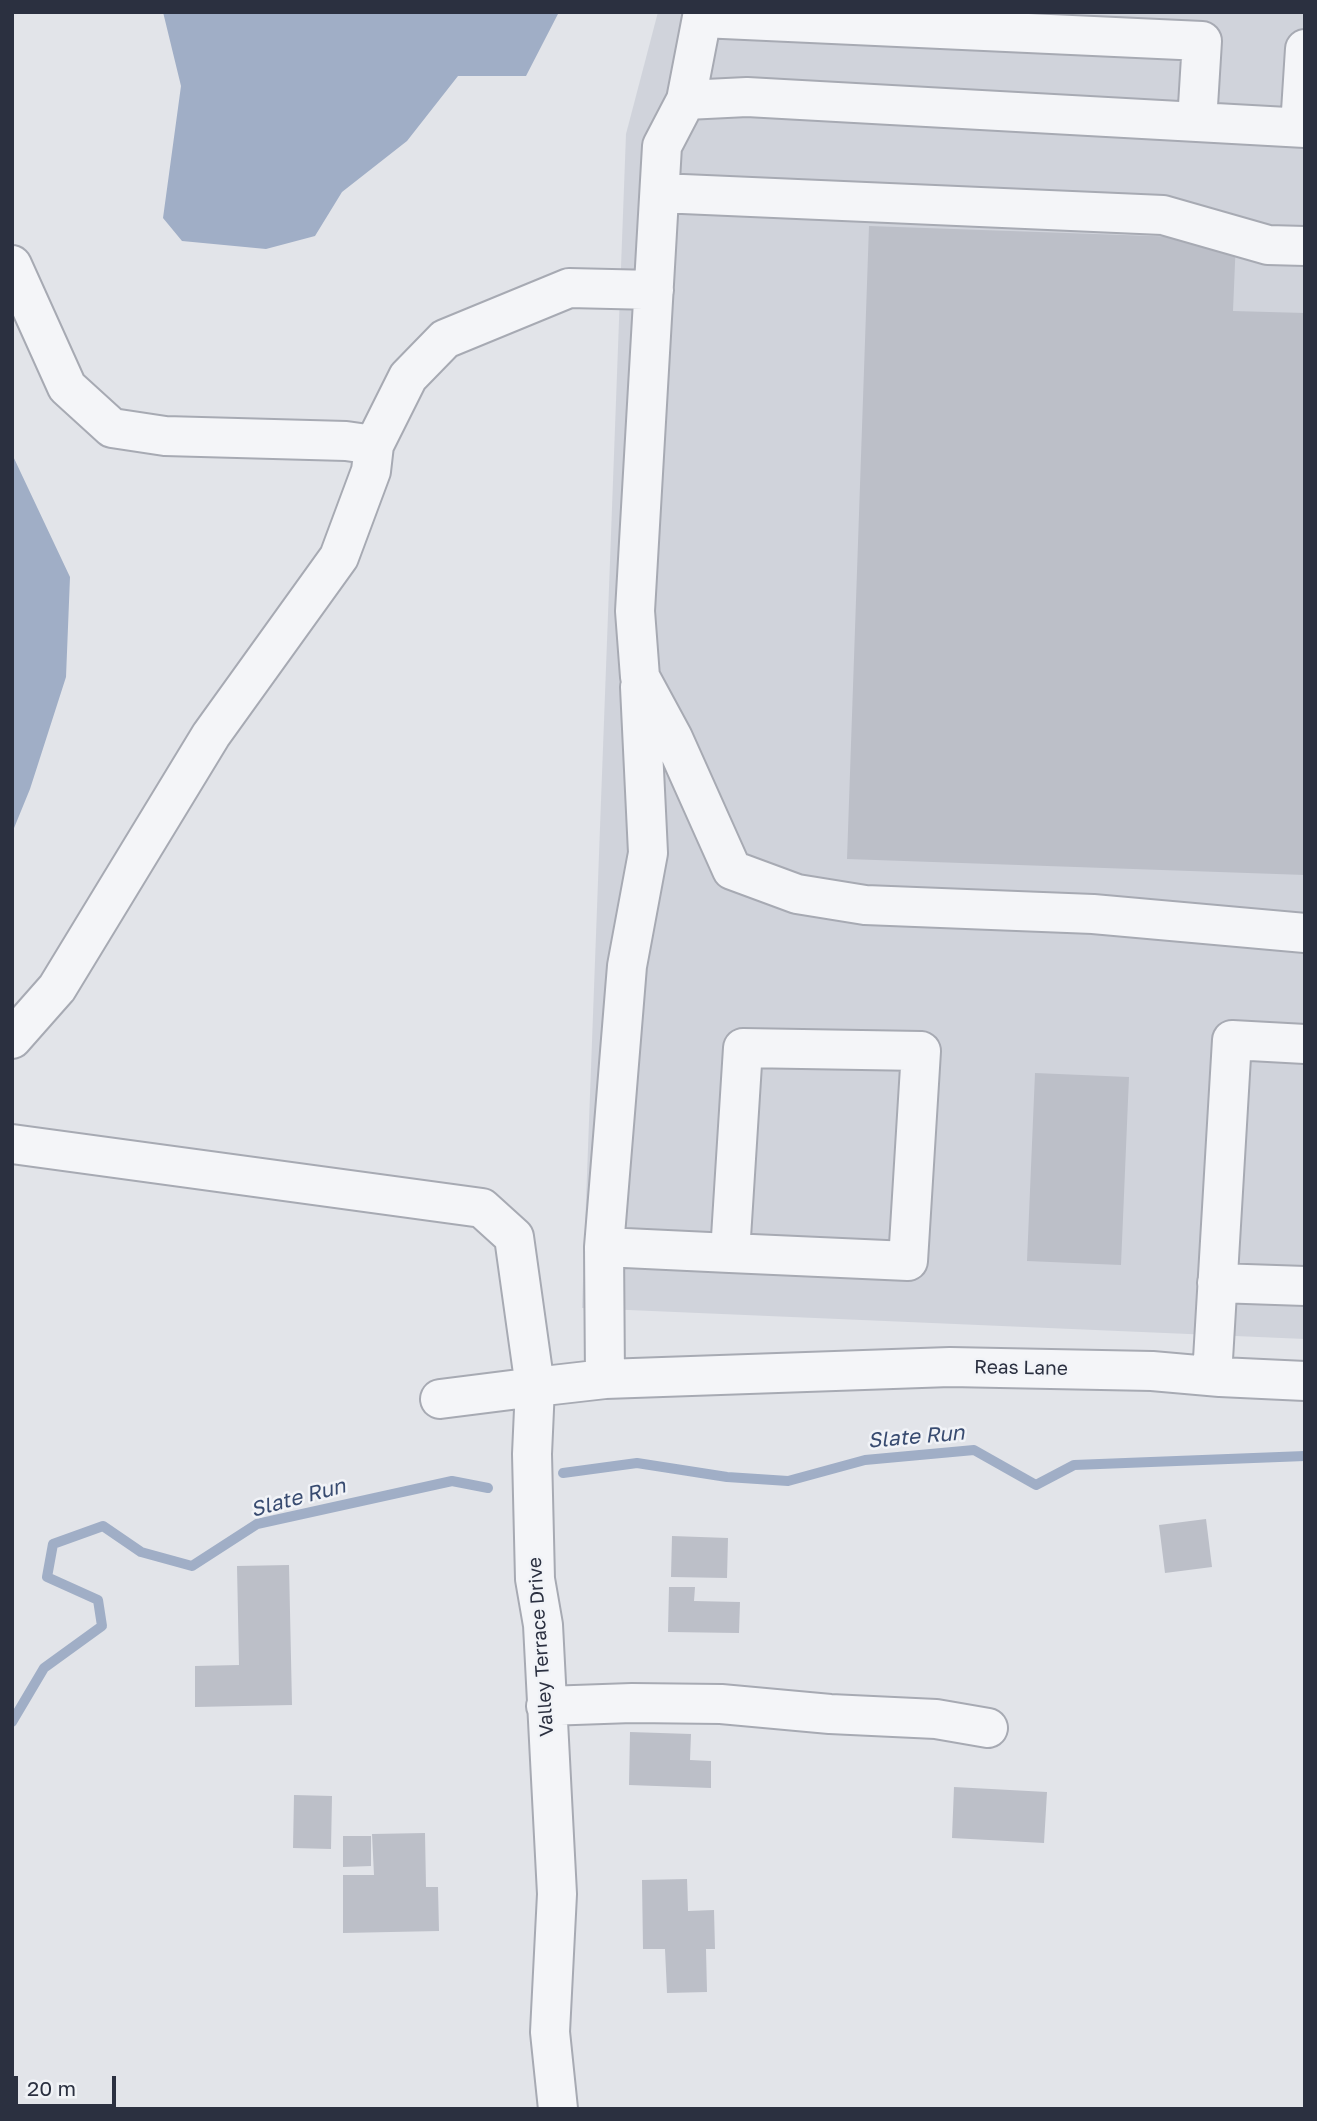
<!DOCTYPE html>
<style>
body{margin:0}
#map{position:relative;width:1317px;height:2121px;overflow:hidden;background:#e2e4e9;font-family:"Golos Text",sans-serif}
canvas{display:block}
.frame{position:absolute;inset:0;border:14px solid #2b3040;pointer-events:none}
.scale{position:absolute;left:14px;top:2076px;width:102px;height:32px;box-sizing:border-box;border:4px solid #2b3040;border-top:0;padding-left:9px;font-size:21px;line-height:24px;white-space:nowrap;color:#2b3040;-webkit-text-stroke:5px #f1f3f7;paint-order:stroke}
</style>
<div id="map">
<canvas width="1317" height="2121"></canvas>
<div class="frame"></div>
<div class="scale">20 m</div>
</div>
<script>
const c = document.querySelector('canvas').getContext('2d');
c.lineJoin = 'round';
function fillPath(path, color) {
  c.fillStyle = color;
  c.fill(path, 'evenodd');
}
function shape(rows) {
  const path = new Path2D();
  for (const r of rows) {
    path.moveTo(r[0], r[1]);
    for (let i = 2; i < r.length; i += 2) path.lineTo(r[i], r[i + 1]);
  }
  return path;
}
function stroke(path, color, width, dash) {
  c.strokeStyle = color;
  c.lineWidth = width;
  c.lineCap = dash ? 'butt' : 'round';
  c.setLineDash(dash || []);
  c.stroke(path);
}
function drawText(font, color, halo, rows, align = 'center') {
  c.font = font + ' "Golos Text",sans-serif';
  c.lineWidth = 5;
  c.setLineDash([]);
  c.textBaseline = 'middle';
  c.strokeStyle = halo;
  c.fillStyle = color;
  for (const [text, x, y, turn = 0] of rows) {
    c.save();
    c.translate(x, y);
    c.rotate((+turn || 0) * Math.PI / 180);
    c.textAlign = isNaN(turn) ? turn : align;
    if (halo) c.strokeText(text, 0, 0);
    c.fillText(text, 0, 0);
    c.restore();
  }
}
const built = shape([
 [658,12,1305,12,1305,1339,582,1308,626,134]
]);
const water = shape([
 [163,12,559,12,526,76,458,76,407,141,342,192,315,236,266,249,182,241,163,218,181,86],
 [12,454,70,577,66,677,30,789,12,833]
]);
const stream = shape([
 [563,1473,637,1463,727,1477,788,1481,865,1460,974,1450,1036,1485,1074,1465,1305,1456],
 [12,1722,44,1668,102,1626,98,1600,47,1577,53,1544,103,1526,141,1552,192,1566,257,1524,452,1481,488,1488]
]);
const building = shape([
 [869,226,1236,239,1233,311,1305,313,1305,875,847,859],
 [1035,1073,1129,1077,1121,1265,1027,1261],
 [1206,1519,1212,1567,1165,1573,1159,1525],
 [672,1536,728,1538,727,1578,671,1577],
 [289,1565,292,1705,195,1707,195,1666,239,1665,237,1566],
 [669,1587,695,1587,694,1601,740,1602,739,1633,668,1632],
 [630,1732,691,1734,690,1760,711,1761,711,1788,629,1785],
 [954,1787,1047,1792,1044,1843,952,1838],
 [294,1795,332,1796,331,1849,293,1848],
 [425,1833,426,1887,438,1887,439,1931,343,1933,343,1875,374,1875,372,1834],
 [343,1836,371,1836,371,1866,343,1867],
 [687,1879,688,1911,714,1910,715,1949,706,1949,707,1992,667,1993,665,1949,643,1949,642,1880]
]);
const minor = shape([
 [702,18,1202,41,1197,122],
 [686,100,703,12],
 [1300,127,1305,49],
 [1305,128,747,97,686,100,662,146,635,611,640,677,673,738,732,870,797,894,865,905,1093,914,1305,933],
 [660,193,1163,215,1268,245,1305,246],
 [12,265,67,387,112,428,165,436,346,441,374,445,371,471,339,557,211,735,57,988,12,1039],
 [374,445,408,377,445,339,569,288,654,290],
 [12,1144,482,1208,514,1237,535,1387,440,1399],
 [604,1247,730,1253,908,1261,921,1051,743,1048,730,1253],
 [1217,1283,1305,1286],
 [1212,1376,1232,1040,1305,1044],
 [605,1379,604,1247,627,966,648,853,640,687],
 [546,1706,632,1703,721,1704,830,1714,936,1719,988,1728],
 [558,2109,550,2032,557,1894,543,1625,535,1579,532,1454,535,1387,605,1379,950,1367,1152,1371,1220,1377,1305,1381]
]);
const streetNames = [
 ["Reas Lane",1021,1368,1],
 ["Valley Terrace Drive",541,1647,-94]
];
const waterNames = [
 ["Slate Run",916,1437,-5],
 ["Slate Run",298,1498,-15]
];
fillPath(built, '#d0d3db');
fillPath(water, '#a0aec6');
stroke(stream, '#a0aec6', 10);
fillPath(building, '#bcbfc8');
stroke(minor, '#a7aab3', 42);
stroke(minor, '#f4f5f8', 38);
drawText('19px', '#2b3040', '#f1f3f7', streetNames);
drawText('italic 21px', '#384b70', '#f1f3f7', waterNames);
</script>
